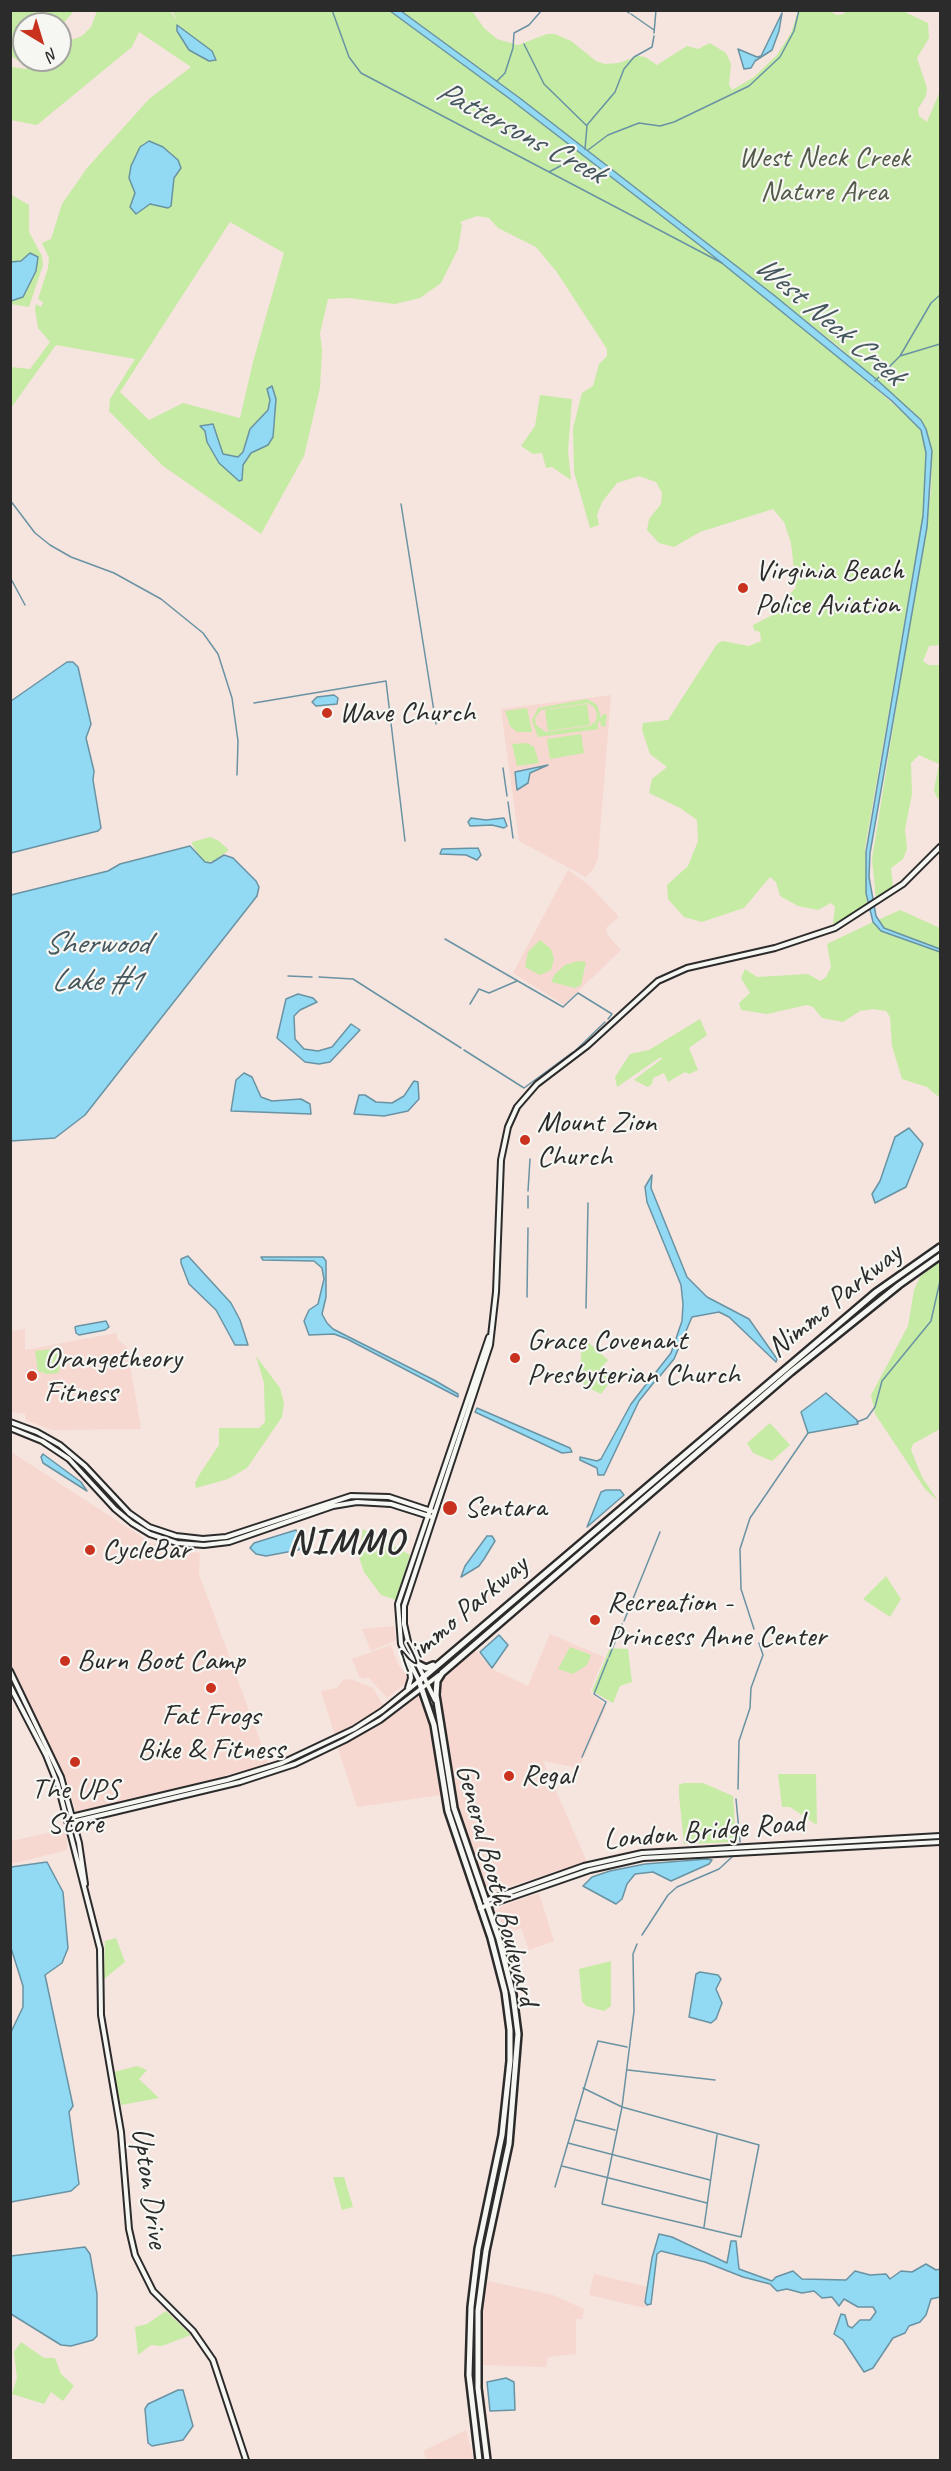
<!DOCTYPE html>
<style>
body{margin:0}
#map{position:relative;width:951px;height:2471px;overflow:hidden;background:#f6e4de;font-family:Caveat,sans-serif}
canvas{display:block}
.frame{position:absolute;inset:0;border:12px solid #2b2b2b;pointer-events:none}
.north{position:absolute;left:12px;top:12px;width:60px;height:60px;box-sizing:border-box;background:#f6f6f2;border:2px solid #a5a5a2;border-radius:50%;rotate:142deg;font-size:16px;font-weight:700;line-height:24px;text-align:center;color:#2b2b2b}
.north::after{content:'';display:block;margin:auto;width:21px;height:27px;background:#c8321e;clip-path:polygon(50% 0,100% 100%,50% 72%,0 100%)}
</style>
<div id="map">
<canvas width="951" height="2471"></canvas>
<div class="frame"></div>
<div class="north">N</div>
</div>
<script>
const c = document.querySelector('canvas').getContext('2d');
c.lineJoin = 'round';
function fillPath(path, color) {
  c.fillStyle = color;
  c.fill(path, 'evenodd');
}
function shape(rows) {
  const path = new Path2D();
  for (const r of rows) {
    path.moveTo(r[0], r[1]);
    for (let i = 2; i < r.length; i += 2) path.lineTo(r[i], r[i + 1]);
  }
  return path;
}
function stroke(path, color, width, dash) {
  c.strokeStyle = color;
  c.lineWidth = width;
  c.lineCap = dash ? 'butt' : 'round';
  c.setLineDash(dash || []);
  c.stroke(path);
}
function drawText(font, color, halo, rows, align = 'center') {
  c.font = font + ' Caveat,sans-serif';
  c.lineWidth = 4.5;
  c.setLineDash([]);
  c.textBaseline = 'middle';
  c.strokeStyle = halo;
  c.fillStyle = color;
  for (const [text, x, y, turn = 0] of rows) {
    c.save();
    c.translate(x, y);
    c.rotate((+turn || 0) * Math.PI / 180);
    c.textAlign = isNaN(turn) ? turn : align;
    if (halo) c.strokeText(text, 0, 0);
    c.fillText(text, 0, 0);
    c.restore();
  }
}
const built = shape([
 [611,695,598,857,594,868,586,877,519,841,501,709],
 [568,870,590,886,619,917,606,928,607,934,621,950,564,1005,513,973],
 [25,1329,25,1350,116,1333,118,1340,127,1347,141,1429,52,1430,26,1420,25,1414,11,1412,11,1331],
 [10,1451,151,1543,200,1553,199,1574,269,1765,76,1813,65,1776,23,1694,11,1664],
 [394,1626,396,1640,371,1651,362,1629],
 [550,1634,604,1657,590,1691,606,1707,579,1768,543,1761,587,1862,492,1892,484,1888,459,1815,450,1780,448,1744,438,1684,442,1676,475,1649,490,1668,528,1686],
 [391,1645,398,1664,407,1676,406,1683,387,1698,368,1677,362,1679,359,1676,352,1659],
 [350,1679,373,1688,384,1706,335,1736,321,1691,337,1688,343,1680],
 [417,1696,424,1697,434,1735,441,1795,357,1807,338,1748],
 [64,1829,67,1831,67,1850,11,1864,11,1841],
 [539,1893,554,1941,529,1950,521,1928,502,1935,495,1913,502,1906],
 [594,2274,648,2287,645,2308,589,2295],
 [488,2281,553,2295,584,2309,582,2319,576,2319,576,2354,548,2357,546,2367,482,2365,482,2321],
 [466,2430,474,2460,427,2460,423,2451]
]);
const green = shape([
 [10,11,11,10,74,11,60,27,60,24,24,24,24,53,19,61,11,56],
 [97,11,170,11,178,22,172,11,390,11,510,99,702,247,816,338,918,425,924,439,926,453,923,516,865,848,867,905,846,920,833,924,835,907,831,903,818,910,798,906,780,896,776,882,770,877,744,908,702,922,684,917,668,899,667,885,688,866,698,841,697,820,680,808,649,793,652,779,667,767,650,754,642,730,643,723,668,720,717,644,722,641,749,646,761,641,760,632,754,630,753,625,780,611,786,599,796,587,791,543,784,522,773,509,700,532,674,547,659,543,647,530,649,519,661,504,662,493,656,482,639,476,617,483,602,502,597,515,599,525,590,528,574,472,573,428,582,393,593,386,599,364,607,356,607,349,556,271,536,247,498,228,489,218,477,216,460,222,462,225,458,249,441,283,420,298,395,304,349,298,328,299,320,333,322,350,320,388,304,456,261,534,163,466,109,411,110,399,135,359,56,345,11,408,11,367,30,369,50,342,38,328,35,309,36,304,41,307,43,302,38,299,48,268,49,258,42,243,51,239,62,204,87,168,149,99,191,67,139,32,132,47,37,125,11,120,11,67,26,69,38,60,60,60,60,44,82,36,91,27],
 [230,222,284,253,253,362,240,418,183,403,149,420,120,392],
 [401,11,472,11,484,28,497,39,518,45,547,34,555,34,571,41,596,61,605,64,619,63,638,56,645,57,657,65,687,46,698,49,710,43,726,53,731,64,729,85,732,90,754,77,777,55,791,33,798,11,830,11,837,15,844,14,845,11,903,11,928,23,929,38,917,58,927,88,926,96,918,109,919,116,927,122,940,91,940,645,929,646,923,661,928,665,940,665,940,799,937,798,934,790,939,764,919,755,911,763,912,794,905,829,907,849,903,859,891,868,893,887,876,899,872,859,931,491,932,451,926,429,913,413,838,346,759,284,521,99],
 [10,194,29,205,29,232,42,256,43,265,29,307,11,304],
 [540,395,572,399,568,451,571,480,552,467,546,468,542,453,533,454,521,446,535,426],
 [587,699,597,705,601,718,603,714,607,715,605,727,601,726,600,720,597,725,599,729,538,737,532,720,538,708],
 [588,703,594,707,597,714,596,721,590,726,546,732,536,725,535,718,541,710],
 [587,704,590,725,548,731,545,710],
 [527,708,532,732,517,732,510,726,505,711],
 [581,734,584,753,550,759,547,739],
 [527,743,534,747,539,763,517,766,512,744],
 [210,837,219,841,229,850,214,861,207,862,201,859,192,844,192,842],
 [900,910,940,928,940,949,884,929,878,920],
 [873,922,881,931,940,952,940,1098,927,1087,902,1079,892,1046,890,1017,886,1011,873,1009,860,1011,843,1022,822,1018,813,1007,807,1005,767,1014,741,1010,739,1003,750,993,741,978,745,969,757,977,808,974,820,981,826,977,831,967,827,944],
 [540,940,551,949,554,959,551,970,540,975,525,967,528,952],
 [578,961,586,962,581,985,575,988,551,982,555,974,565,965],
 [700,1019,707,1035,689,1048,698,1070,689,1074,685,1072,668,1082,664,1073,653,1078,652,1084,648,1087,634,1080,663,1058,659,1058,617,1087,615,1077,630,1054,649,1050],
 [940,1261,940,1429,913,1444,911,1450,922,1477,938,1501,925,1489,875,1414,871,1395,908,1326,914,1290,920,1277],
 [582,1337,608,1360,602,1367,614,1376,601,1394,591,1389,586,1390,580,1374],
 [59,1348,64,1356,58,1373,47,1374,38,1371,35,1351],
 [256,1356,280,1388,284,1403,282,1417,247,1468,228,1479,196,1488,195,1483,201,1472,219,1445,219,1428,259,1428,265,1422,264,1383],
 [770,1423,790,1445,772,1461,753,1453,747,1443],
 [363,1529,410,1555,396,1600,381,1595,364,1572,359,1557],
 [886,1576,901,1599,890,1617,863,1599],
 [570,1647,591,1655,587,1665,573,1674,558,1669],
 [610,1648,628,1649,632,1682,620,1686,613,1703,592,1691],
 [778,1774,816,1774,817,1825,790,1807,782,1807],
 [684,1783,703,1783,733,1796,736,1842,684,1844,679,1795,679,1785],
 [116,1938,125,1962,104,1979,105,1941],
 [611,1961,611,2006,604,2011,586,2006,582,2001,579,1969],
 [137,2066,147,2070,139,2079,159,2098,121,2105,114,2072],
 [333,2177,344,2177,353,2207,342,2210],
 [166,2311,191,2335,162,2346,151,2345,138,2355,135,2327,147,2324],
 [21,2342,44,2358,55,2358,61,2374,74,2386,63,2401,51,2392,44,2404,12,2394,17,2378,14,2352]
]);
const water = shape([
 [390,11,401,11,521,99,775,296,876,379,921,420,926,429,932,451,927,527,870,853,869,877,876,916,884,928,940,949,940,952,881,931,873,922,866,893,866,852,923,516,926,453,921,430,892,401,702,247,510,99,390,11],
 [782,13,779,31,772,50,755,61,751,68,744,69,738,49,757,57,761,56,782,13],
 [177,25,212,51,216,60,209,61,189,50,177,31,177,25],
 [149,141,163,147,178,160,181,168,174,178,171,206,168,208,150,204,136,214,130,207,135,193,129,178,131,166,140,147,149,141],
 [30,253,38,257,36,271,23,297,11,301,11,262,21,261,30,253],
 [272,386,276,399,273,437,268,445,251,453,243,465,242,480,239,481,219,463,207,442,205,431,200,426,213,424,223,454,238,457,243,452,250,429,268,410,270,400,267,389,272,386],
 [67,662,73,662,78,667,91,724,86,738,94,771,93,780,101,828,98,831,11,853,11,701,67,662],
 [334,695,338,698,337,704,316,706,312,702,317,697,334,695],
 [548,765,530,773,528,783,517,790,515,772,548,765],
 [471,818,486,820,504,818,507,826,504,828,492,825,470,826,468,822,471,818],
 [190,846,205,862,211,863,224,855,233,858,256,881,259,887,257,896,85,1115,55,1138,11,1141,11,895,108,871,120,864,190,846],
 [478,848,481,855,477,860,466,855,440,854,442,849,478,848],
 [298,994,313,998,317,1002,300,1010,294,1016,295,1039,304,1049,318,1051,332,1047,351,1024,360,1030,330,1062,319,1064,305,1062,277,1038,286,999,298,994],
 [244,1073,252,1077,261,1097,272,1101,301,1099,310,1104,311,1114,231,1111,236,1080,244,1073],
 [414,1081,418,1082,419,1099,408,1111,384,1116,354,1114,359,1095,365,1095,376,1102,392,1103,404,1096,414,1081],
 [909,1128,923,1144,906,1187,875,1203,872,1194,880,1181,895,1137,909,1128],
 [652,1175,651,1188,687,1277,707,1297,749,1319,777,1359,776,1362,729,1317,719,1312,692,1317,674,1359,660,1376,656,1372,671,1353,682,1321,683,1304,681,1285,647,1202,645,1187,652,1175],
 [188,1256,231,1303,240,1320,248,1345,235,1345,216,1310,189,1284,181,1263,181,1259,188,1256],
 [261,1257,323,1257,326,1261,326,1297,322,1314,327,1323,333,1329,434,1380,458,1394,458,1397,347,1339,334,1334,309,1335,304,1321,309,1310,318,1304,324,1279,322,1268,314,1261,263,1260,261,1257],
 [106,1321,109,1327,105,1330,79,1335,76,1333,75,1327,78,1326,106,1321],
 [651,1378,655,1381,639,1401,604,1475,598,1475,597,1468,580,1460,580,1457,597,1461,601,1459,631,1404,651,1378],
 [826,1393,857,1420,858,1424,808,1433,801,1412,826,1393],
 [477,1408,570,1448,572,1452,562,1453,475,1412,477,1408],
 [43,1454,81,1482,87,1491,43,1463,41,1457,43,1454],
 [606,1490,620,1490,624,1495,587,1527,601,1492,606,1490],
 [296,1530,305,1546,298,1550,266,1556,256,1554,250,1548,254,1543,296,1530],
 [487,1536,492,1536,495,1541,484,1559,479,1566,461,1577,465,1566,487,1536],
 [499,1635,508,1645,492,1668,480,1652,499,1635],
 [707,1859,712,1860,709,1864,671,1881,653,1872,635,1874,627,1884,622,1899,616,1904,583,1886,592,1877,610,1871,645,1864,707,1859],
 [47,1862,63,1892,68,1948,62,1963,45,1975,73,2106,69,2112,79,2184,71,2191,11,2202,11,2032,23,2007,23,1986,11,1948,11,1867,47,1862],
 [700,1972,718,1975,721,1979,716,1989,722,2003,716,2019,711,2023,689,2017,696,1974,700,1972],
 [659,2234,672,2237,727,2263,731,2241,736,2241,739,2269,772,2281,776,2277,793,2271,802,2279,846,2280,855,2271,870,2275,886,2274,890,2279,901,2271,912,2272,926,2264,936,2270,940,2269,940,2297,931,2299,926,2315,920,2322,909,2326,905,2333,893,2338,873,2368,864,2372,843,2340,834,2334,841,2314,845,2315,848,2326,852,2328,860,2320,870,2320,876,2312,873,2307,858,2307,844,2299,839,2306,832,2297,822,2298,814,2291,802,2293,787,2289,777,2291,770,2284,743,2277,705,2262,661,2251,657,2254,651,2304,647,2305,645,2302,652,2258,659,2234],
 [85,2247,90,2254,97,2294,97,2336,93,2340,71,2346,61,2345,11,2314,11,2256,85,2247],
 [506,2378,514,2382,515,2410,490,2411,487,2382,506,2378],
 [178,2390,183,2390,193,2426,183,2440,152,2446,148,2443,145,2409,148,2404,178,2390]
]);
const stream = shape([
 [332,10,349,57,361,73,722,263],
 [625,10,629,13],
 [631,14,654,30],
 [654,33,656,10],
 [524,44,544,84,587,126,585,149],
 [497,81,505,73,513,48,514,33,529,25,542,10],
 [587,125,615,92,624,69,634,57,652,47,654,36],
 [588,150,608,135,639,123,660,126,674,122,749,86,780,57,794,31,799,10],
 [549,172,564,164],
 [900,356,931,303,940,295],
 [875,381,900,356,940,344],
 [10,500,35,533,50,545,71,557,114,573,161,599,203,633,218,654,232,698,238,741,237,775],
 [401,504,436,724],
 [10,577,25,605],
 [254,703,386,681,405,841],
 [503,768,507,796],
 [508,802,513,838],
 [445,939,563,1007,578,993,612,1014,608,1019],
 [288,976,312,977],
 [319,977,353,979,461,1048],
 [470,1004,479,989,489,993,517,981],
 [464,1050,524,1088,573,1052],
 [576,1050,605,1022],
 [528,1191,530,1159],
 [528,1208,528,1196],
 [527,1297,528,1228],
 [586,1308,588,1203],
 [857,1422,867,1418,875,1407,882,1381,931,1321,940,1281],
 [624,1621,660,1532],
 [754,1629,741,1589,740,1549,750,1518,808,1433],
 [609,1657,622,1624],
 [582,1757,606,1702,594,1694,608,1659],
 [738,1789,739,1741,750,1708,751,1688,763,1655,759,1643],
 [736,1799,740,1842],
 [642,1935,668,1895,677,1887,719,1869,732,1857],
 [628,2070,715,2080],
 [583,2088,622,2107,759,2145,741,2237,602,2204,622,2107,634,2011,633,1954,637,1944],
 [576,2120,615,2130],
 [568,2143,710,2180],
 [562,2166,707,2203],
 [555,2187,598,2041,627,2047],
 [704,2227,717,2135]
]);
const secondary = shape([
 [10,1422,37,1432,60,1445,85,1466,129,1513,149,1527,176,1536,203,1539,226,1537,351,1496,389,1497,434,1512],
 [10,1428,42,1441,69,1459,115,1509,132,1523,150,1534,177,1543,204,1545,229,1542,333,1506,357,1502,391,1504,432,1517],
 [10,1671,61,1777,79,1843,85,1884],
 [10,1686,46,1755,58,1785,100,1949,101,2015,121,2132,129,2229,135,2255,153,2291,193,2331,213,2360,246,2460],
 [408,1688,411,1678,410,1670],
 [435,1700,409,1646,404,1624,404,1606,490,1345,496,1292,501,1160,508,1127,517,1107,537,1084,587,1046,658,981,687,968,775,948,835,928,903,884,940,847],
 [67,1818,227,1780,282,1763,354,1729,382,1711,419,1681,401,1644,398,1604,489,1337],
 [68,1823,240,1782,295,1764,345,1740,380,1720,439,1675],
 [485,1901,584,1866,642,1853,940,1836],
 [480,1908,590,1870,643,1858,940,1842]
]);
const trunk = shape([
 [418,1664,426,1668,433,1665],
 [479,2460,469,2375,471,2307,478,2249,502,2135,510,2061,510,2030,505,1992,491,1938,448,1811,434,1725,419,1681,876,1292,940,1247],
 [487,2460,478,2388,478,2311,486,2251,509,2144,518,2034,513,1995,499,1939,454,1808,436,1695,437,1681,442,1673,791,1372,899,1285,940,1256]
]);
const markers = [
 [743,588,6,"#c8321e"],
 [327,713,6,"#c8321e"],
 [525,1140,6,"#c8321e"],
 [515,1358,6,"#c8321e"],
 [32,1376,6,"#c8321e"],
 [450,1508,8,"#c8321e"],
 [90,1550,6,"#c8321e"],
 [595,1620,6,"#c8321e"],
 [65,1661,6,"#c8321e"],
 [211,1688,6,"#c8321e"],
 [75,1762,6,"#c8321e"],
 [509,1776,6,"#c8321e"]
];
const parkNames = [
 ["West Neck Creek",824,158],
 ["Nature Area",824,192]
];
const poiNames = [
 ["Virginia Beach",755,571],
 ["Police Aviation",755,605],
 ["Wave Church",339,713],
 ["Mount Zion",537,1123],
 ["Church",537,1157],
 ["Grace Covenant",527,1341],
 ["Presbyterian Church",527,1375],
 ["Orangetheory",44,1359],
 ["Fitness",44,1393],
 ["Sentara",464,1508],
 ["CycleBar",102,1550],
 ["Recreation -",607,1603],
 ["Princess Anne Center",607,1637],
 ["Burn Boot Camp",77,1661],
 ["Fat Frogs",211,1716,"center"],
 ["Bike & Fitness",211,1750,"center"],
 ["Regal",521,1776],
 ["The UPS",75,1790,"center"],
 ["Store",75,1824,"center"]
];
const streetNames = [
 ["Nimmo Parkway",835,1301,-39],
 ["Nimmo Parkway",462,1614,-40],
 ["London Bridge Road",704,1832,-5],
 ["General Booth Boulevard",496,1885,75],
 ["Upton Drive",149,2188,82]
];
const waterNames = [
 ["Pattersons Creek",520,133,28],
 ["West Neck Creek",829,321,40],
 ["Sherwood",96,945],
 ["Lake #1",96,982]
];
const districtNames = [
 ["NIMMO",346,1544]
];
fillPath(built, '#f6d8d0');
fillPath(green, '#c6eba4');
fillPath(water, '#92d9f3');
stroke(water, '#6993a3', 1.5);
stroke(stream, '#6993a3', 1.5);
stroke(secondary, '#2b2b2b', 8);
stroke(trunk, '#2b2b2b', 10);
stroke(secondary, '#f6f6f2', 4);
stroke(trunk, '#f6f6f2', 5);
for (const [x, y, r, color] of markers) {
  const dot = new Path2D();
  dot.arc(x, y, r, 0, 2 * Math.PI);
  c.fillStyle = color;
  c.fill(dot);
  stroke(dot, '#f6f6f2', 2);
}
drawText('30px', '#525b49', '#f6f6f2', parkNames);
drawText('30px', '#2b2b2b', '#f6f6f2', poiNames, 'left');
drawText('30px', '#2b2b2b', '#f6f6f2', streetNames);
drawText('italic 32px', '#45565d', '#f6f6f2', waterNames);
c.letterSpacing = '1.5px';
drawText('bold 36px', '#2b2b2b', '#f6f6f2', districtNames);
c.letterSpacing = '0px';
</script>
